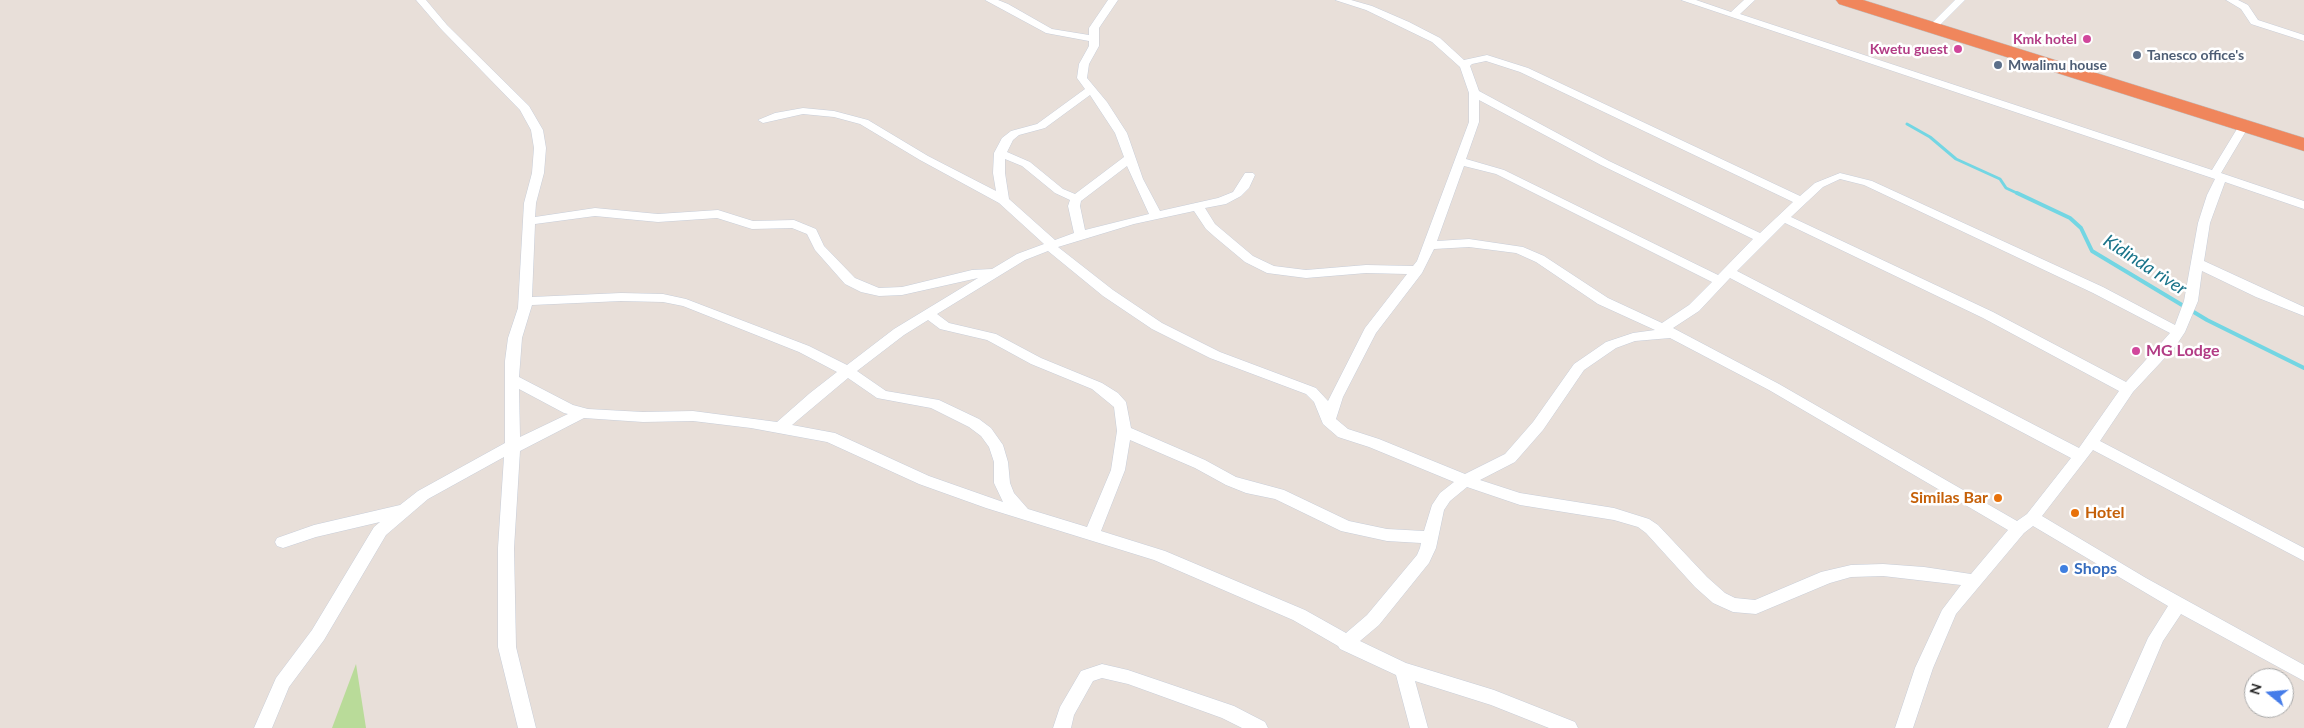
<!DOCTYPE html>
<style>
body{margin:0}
#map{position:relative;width:2304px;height:728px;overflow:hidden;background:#e8dfd9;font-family:Lato,sans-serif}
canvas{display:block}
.north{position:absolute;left:2244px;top:668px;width:50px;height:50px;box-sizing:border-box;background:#fff;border:1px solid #a8a8a8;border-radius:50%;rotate:287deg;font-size:14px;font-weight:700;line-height:20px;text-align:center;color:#262626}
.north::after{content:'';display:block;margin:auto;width:18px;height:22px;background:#457ce9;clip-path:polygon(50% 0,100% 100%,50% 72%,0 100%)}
</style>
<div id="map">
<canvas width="2304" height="728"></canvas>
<div class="north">N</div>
</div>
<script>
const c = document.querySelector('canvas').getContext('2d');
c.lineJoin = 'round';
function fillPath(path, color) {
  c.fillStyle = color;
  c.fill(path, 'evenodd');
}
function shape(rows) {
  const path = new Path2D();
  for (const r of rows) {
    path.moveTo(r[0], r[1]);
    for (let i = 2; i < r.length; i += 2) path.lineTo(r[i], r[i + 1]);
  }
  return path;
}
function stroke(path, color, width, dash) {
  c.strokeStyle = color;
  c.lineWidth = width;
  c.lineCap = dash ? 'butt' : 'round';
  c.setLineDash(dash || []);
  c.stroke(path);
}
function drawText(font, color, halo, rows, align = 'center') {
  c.font = font + ' Lato,sans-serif';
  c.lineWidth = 5;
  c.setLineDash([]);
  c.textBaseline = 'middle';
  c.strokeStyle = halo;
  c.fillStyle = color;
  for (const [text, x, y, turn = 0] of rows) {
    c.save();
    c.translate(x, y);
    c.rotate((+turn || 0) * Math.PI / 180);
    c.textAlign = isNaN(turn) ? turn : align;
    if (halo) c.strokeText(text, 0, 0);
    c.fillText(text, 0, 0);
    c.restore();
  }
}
const green = shape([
 [356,664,366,728,332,728]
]);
const streamFar1 = shape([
 [1907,124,1930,137,1956,159,2000,179,2006,188,2019,194]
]);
const stream = shape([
 [2017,193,2070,218,2081,228,2092,251,2207,320,2304,368]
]);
const street = shape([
 [416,0,426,0,447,25,529,106,543,130,546,148,544,173,536,203,535,217,595,208,658,214,718,210,753,221,794,220,816,229,824,246,855,278,879,288,902,287,972,270,992,269,1017,254,1044,244,999,203,920,160,860,124,834,117,803,114,763,123,758,120,775,113,803,108,834,111,868,120,928,156,996,191,993,173,994,153,1002,138,1011,131,1037,124,1085,89,1077,78,1079,64,1089,46,1089,41,1046,33,985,0,998,0,1008,4,1052,29,1089,35,1089,28,1108,0,1118,0,1099,28,1099,46,1089,64,1087,78,1107,102,1127,133,1143,179,1160,211,1218,198,1233,192,1245,173,1253,173,1255,175,1249,188,1241,196,1226,204,1205,208,1215,224,1253,256,1274,266,1306,270,1366,265,1413,266,1417,261,1469,122,1469,93,1460,67,1432,42,1366,10,1335,0,1351,0,1372,6,1409,22,1440,38,1464,60,1487,55,1528,68,1800,196,1815,183,1840,173,1872,181,2103,287,2175,325,2184,301,2198,223,2207,195,2215,179,1681,0,1696,0,1731,12,1744,0,1755,0,1740,14,2212,170,2240,124,2248,124,2249,126,2221,173,2304,201,2304,209,2225,182,2210,223,2204,261,2304,307,2304,316,2256,297,2202,271,2198,301,2185,332,2175,347,2133,392,2100,441,2304,548,2304,561,2093,450,2042,516,2146,578,2304,665,2304,681,2181,614,2163,641,2126,728,2108,728,2148,638,2168,606,2033,526,2024,533,1956,614,1933,668,1913,728,1895,728,1915,668,1942,610,1961,585,1883,576,1851,577,1830,583,1756,614,1733,612,1713,603,1695,587,1646,533,1638,527,1614,520,1520,505,1467,487,1450,501,1444,510,1436,548,1429,563,1379,625,1360,641,1406,663,1494,690,1575,722,1578,728,1549,728,1491,705,1415,681,1428,728,1410,728,1396,675,1340,649,1338,646,1293,620,1154,560,986,508,919,484,827,442,751,428,693,421,643,422,584,418,520,451,514,548,516,647,536,728,518,728,498,647,498,548,504,457,428,499,386,535,324,640,289,687,272,728,254,728,276,678,312,630,374,527,380,522,316,537,283,548,277,546,275,542,277,538,314,525,400,505,418,491,505,443,505,361,508,338,518,308,524,203,532,173,534,148,531,130,520,110,441,29,416,0],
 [1486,61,1520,72,1793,202,1760,233,1609,161,1479,91,1470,66,1472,64,1486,61],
 [1090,95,1115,133,1124,157,1075,194,1063,189,1030,162,1007,152,1013,140,1019,135,1045,128,1090,95],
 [1479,100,1601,165,1753,239,1718,275,1504,170,1466,159,1479,122,1479,100],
 [1005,159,1022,166,1055,193,1070,200,1068,206,1074,233,1055,240,1009,199,1005,173,1005,159],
 [1127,166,1149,214,1085,230,1080,206,1081,201,1127,166],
 [1464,166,1496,174,1712,282,1689,305,1662,323,1608,298,1544,256,1523,247,1469,239,1437,241,1464,166],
 [1840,179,1864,185,2093,293,2170,333,2126,382,1993,312,1791,217,1823,187,1840,179],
 [1194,211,1206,229,1215,237,1245,262,1267,273,1306,278,1366,273,1407,274,1365,328,1328,401,1316,388,1220,352,1162,323,1113,290,1058,247,1134,224,1194,211],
 [595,216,658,222,717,218,752,229,792,228,807,234,815,250,845,284,861,292,879,296,902,295,978,278,894,329,847,365,809,346,686,299,663,294,621,293,532,297,535,224,595,216],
 [1785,223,1983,318,2119,391,2079,448,1737,271,1785,223],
 [1469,247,1516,253,1536,262,1598,304,1655,330,1633,333,1606,342,1574,364,1533,422,1505,454,1465,474,1379,439,1348,429,1336,419,1343,397,1376,333,1422,273,1434,249,1469,247],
 [1048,251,1103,296,1152,329,1210,358,1306,394,1314,402,1323,424,1338,437,1369,447,1454,482,1440,493,1432,505,1424,531,1387,529,1349,521,1284,490,1236,477,1205,460,1131,428,1126,402,1118,393,1102,383,1041,358,996,334,949,323,937,314,1025,260,1048,251],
 [1730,278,2071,458,2027,514,2017,521,1779,384,1673,328,1699,311,1730,278],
 [621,301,663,302,683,306,799,352,837,372,810,393,777,422,693,411,643,412,588,409,573,405,519,377,522,338,532,305,621,301],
 [928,320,940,329,987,340,1031,364,1092,389,1114,407,1117,431,1111,470,1087,527,1028,509,1014,493,1010,483,1008,462,1003,445,991,428,979,419,939,400,886,391,857,371,904,335,928,320],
 [1670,338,1769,390,2008,530,1971,574,1924,567,1883,564,1851,565,1821,572,1755,600,1735,598,1725,593,1707,577,1658,525,1649,519,1614,508,1520,493,1480,480,1515,462,1543,430,1584,370,1616,348,1635,341,1670,338],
 [848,378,877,398,931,408,969,427,981,436,989,447,994,462,994,483,1003,502,929,476,835,433,792,425,848,378],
 [519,389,564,413,568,414,520,437,519,389],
 [1130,440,1195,468,1226,485,1246,493,1275,499,1341,531,1387,541,1421,543,1420,548,1417,555,1367,615,1346,633,1305,610,1165,551,1101,531,1125,470,1130,440],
 [1955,0,1965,0,1935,30,1929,30,1929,26,1955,0],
 [2226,0,2238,0,2248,5,2258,20,2304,35,2304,41,2251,24,2241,9,2226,0],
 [1102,664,1128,670,1234,706,1265,722,1268,728,1242,728,1222,718,1128,684,1102,678,1093,681,1074,715,1071,728,1053,728,1060,707,1081,671,1102,664]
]);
const highway = shape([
 [1836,0,1863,0,2304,138,2304,151,1839,4,1836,0]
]);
const markers = [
 [2087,39,5,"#d1479c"],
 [1958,49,5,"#d1479c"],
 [2137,55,5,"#5c6f8a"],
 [1998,65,5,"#5c6f8a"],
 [2136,351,5,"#d1479c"],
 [1998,498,5,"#e8710a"],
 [2075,513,5,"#e8710a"],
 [2064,569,5,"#3f7fe0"]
];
const farHotelnames = [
 ["Kmk hotel",2077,39],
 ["Kwetu guest",1948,49]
];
const farServicenames = [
 ["Tanesco office's",2147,55],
 ["Mwalimu house",2008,65]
];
const hotelNames = [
 ["MG Lodge",2146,351]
];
const foodNames = [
 ["Similas Bar",1988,498],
 ["Hotel",2085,513,"left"]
];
const shopNames = [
 ["Shops",2074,569]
];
const waterNames = [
 ["Kidinda river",2145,265,33]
];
fillPath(green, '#b9db99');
stroke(streamFar1, '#73d6e3', 3);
stroke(stream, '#73d6e3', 4);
stroke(street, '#c7cdd8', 1);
stroke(highway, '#bebebe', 1);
fillPath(street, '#fff');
fillPath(highway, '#f0865c');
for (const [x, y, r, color] of markers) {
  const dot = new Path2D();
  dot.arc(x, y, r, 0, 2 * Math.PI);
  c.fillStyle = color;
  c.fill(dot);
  stroke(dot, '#fff', 2);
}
drawText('bold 14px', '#b23c85', '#fff', farHotelnames, 'right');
drawText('bold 14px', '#4e5e75', '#fff', farServicenames, 'left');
drawText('bold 16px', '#b23c85', '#fff', hotelNames, 'left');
drawText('bold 16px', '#c56008', '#fff', foodNames, 'right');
drawText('bold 16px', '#366cbe', '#fff', shopNames, 'left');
drawText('italic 18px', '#187389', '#fff', waterNames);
</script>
